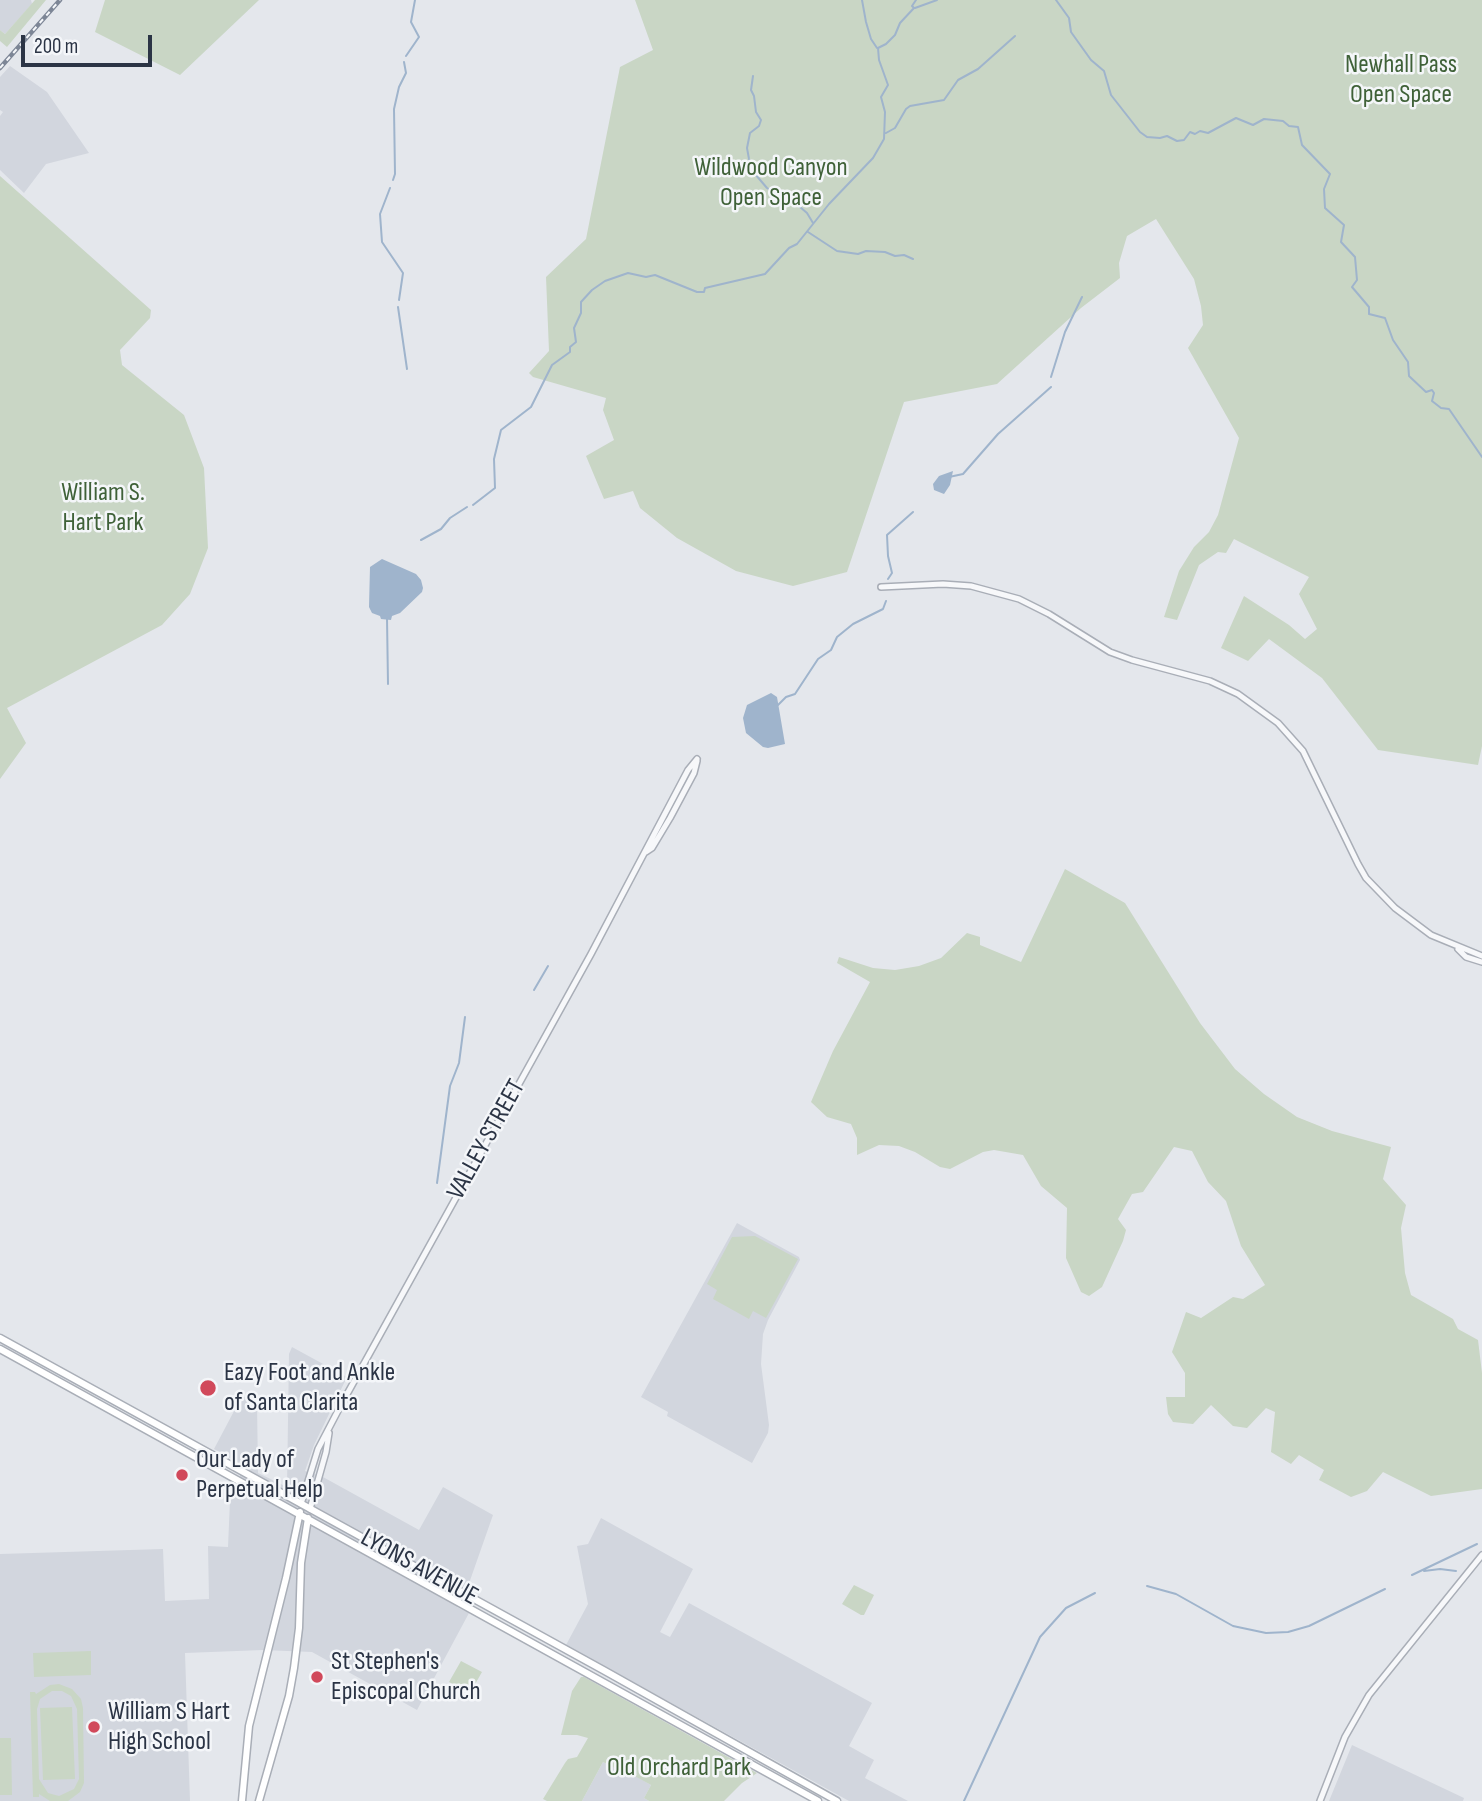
<!DOCTYPE html>
<style>
body{margin:0}
#map{position:relative;width:1482px;height:1801px;overflow:hidden;background:#e4e7ec;font-family:"Sofia Sans Condensed",sans-serif}
canvas{display:block}
.scale{position:absolute;left:21px;top:35px;width:131px;height:32px;box-sizing:border-box;border:4px solid #2b3445;border-top:0;padding-left:9px;font-size:21px;line-height:24px;white-space:nowrap;color:#2b3445;-webkit-text-stroke:5px #f4f6f9;paint-order:stroke}
</style>
<div id="map">
<canvas width="1482" height="1801"></canvas>
<div class="scale">200 m</div>
</div>
<script>
const c = document.querySelector('canvas').getContext('2d');
c.lineJoin = 'round';
function fillPath(path, color) {
  c.fillStyle = color;
  c.fill(path, 'evenodd');
}
function shape(rows) {
  const path = new Path2D();
  for (const r of rows) {
    path.moveTo(r[0], r[1]);
    for (let i = 2; i < r.length; i += 2) path.lineTo(r[i], r[i + 1]);
  }
  return path;
}
function stroke(path, color, width, dash) {
  c.strokeStyle = color;
  c.lineWidth = width;
  c.lineCap = dash ? 'butt' : 'round';
  c.setLineDash(dash || []);
  c.stroke(path);
}
function drawText(font, color, halo, rows, align = 'center') {
  c.font = font + ' "Sofia Sans Condensed",sans-serif';
  c.lineWidth = 5;
  c.setLineDash([]);
  c.textBaseline = 'middle';
  c.strokeStyle = halo;
  c.fillStyle = color;
  for (const [text, x, y, turn = 0] of rows) {
    c.save();
    c.translate(x, y);
    c.rotate((+turn || 0) * Math.PI / 180);
    c.textAlign = isNaN(turn) ? turn : align;
    if (halo) c.strokeText(text, 0, 0);
    c.fillText(text, 0, 0);
    c.restore();
  }
}
const built = shape([
 [0,0,31,0,32,4,5,34,0,30],
 [10,66,47,92,89,153,46,164,24,193,0,170,0,116,3,112,0,110,0,77],
 [737,1223,799,1257,800,1260,768,1320,763,1334,761,1364,769,1425,768,1433,752,1463,667,1416,668,1412,641,1397],
 [292,1347,347,1377,314,1445,305,1471,323,1477,419,1530,443,1487,493,1515,467,1589,457,1607,469,1613,417,1710,312,1652,263,1650,185,1653,190,1801,0,1801,0,1554,163,1549,165,1601,209,1599,208,1546,228,1547,230,1500,244,1466,214,1449,242,1396,257,1403,258,1473,287,1487,289,1354],
 [601,1518,693,1569,660,1632,670,1637,689,1603,872,1703,849,1746,874,1760,865,1778,908,1801,849,1801,566,1645,588,1604,577,1546,588,1544],
 [1352,1745,1464,1798,1463,1801,1329,1801],
 [603,1762,616,1768,618,1766,651,1785,644,1798,649,1801,582,1801]
]);
const green = shape([
 [35,0,46,0,7,47,0,41,0,30,5,34],
 [105,0,259,0,180,75,95,32],
 [635,0,1482,0,1482,746,1478,765,1378,750,1322,678,1269,639,1248,661,1221,648,1244,596,1289,625,1305,639,1317,629,1299,594,1309,577,1234,539,1226,553,1218,552,1199,565,1177,620,1164,617,1179,571,1194,547,1209,532,1218,515,1239,438,1188,348,1203,325,1201,306,1194,279,1156,219,1127,236,1119,263,1120,278,1081,308,997,384,904,402,847,572,793,586,736,571,677,538,640,508,633,491,604,499,586,456,614,440,603,410,606,398,533,377,529,373,549,351,546,277,586,239,620,67,653,50],
 [0,176,151,310,150,318,120,350,122,365,184,415,204,468,208,548,190,594,162,625,7,708,26,743,0,779],
 [1065,869,1125,903,1200,1023,1235,1069,1264,1094,1297,1117,1332,1131,1391,1147,1383,1179,1406,1205,1401,1228,1405,1273,1411,1295,1453,1319,1458,1329,1478,1340,1482,1373,1482,1489,1431,1496,1383,1472,1367,1491,1351,1497,1319,1480,1324,1470,1299,1455,1291,1464,1271,1452,1275,1412,1266,1408,1247,1428,1233,1426,1211,1405,1193,1424,1173,1422,1168,1414,1166,1397,1185,1397,1185,1373,1172,1352,1186,1312,1201,1318,1233,1297,1243,1299,1265,1285,1241,1246,1226,1201,1208,1182,1192,1151,1174,1147,1143,1192,1132,1194,1118,1219,1126,1230,1123,1241,1102,1287,1089,1296,1081,1292,1066,1258,1067,1208,1041,1186,1023,1155,994,1150,983,1152,950,1169,940,1167,915,1152,899,1146,879,1145,857,1155,857,1138,851,1124,827,1117,811,1102,833,1051,870,982,837,963,839,957,873,968,895,970,919,966,941,958,967,933,980,937,980,945,1021,962],
 [755,1236,798,1259,766,1318,753,1311,749,1319,713,1299,717,1290,707,1284,732,1237],
 [854,1585,874,1595,864,1615,861,1615,842,1604],
 [91,1651,91,1675,34,1677,33,1653],
 [461,1661,482,1672,470,1693,449,1682],
 [581,1677,584,1677,757,1773,742,1783,724,1801,649,1801,644,1798,651,1785,618,1767,617,1769,603,1762,582,1801,547,1801,543,1799,565,1763,568,1759,577,1757,588,1738,577,1735,561,1735,572,1691],
 [50,1685,59,1684,72,1689,81,1699,83,1708,84,1783,80,1792,68,1801,50,1801,39,1794,39,1797,33,1797,30,1692,35,1692,36,1694],
 [52,1691,62,1691,71,1696,77,1709,79,1779,74,1789,59,1796,48,1793,39,1779,37,1709,40,1699],
 [72,1707,75,1779,43,1780,40,1708],
 [0,1738,11,1738,12,1795,0,1795]
]);
const water = shape([
 [953,471,950,485,944,494,934,490,933,484,939,476],
 [382,559,416,574,421,580,423,588,422,592,400,613,392,616,391,620,381,619,380,616,372,613,369,607,370,567],
 [771,693,777,697,785,744,768,748,763,747,746,733,743,718,747,705]
]);
const stream = shape([
 [862,0,866,22,871,39,877,48],
 [1056,0,1069,18,1071,32,1091,60,1104,71,1111,95,1140,132,1147,137,1160,138,1167,136,1177,141,1184,140,1190,132,1195,134,1200,131,1208,133,1236,118,1253,125,1264,119,1283,121,1289,126,1298,127,1302,145,1330,174,1324,189,1325,208,1344,225,1341,242,1355,257,1357,280,1352,287,1369,307,1369,314,1385,318,1393,340,1408,362,1409,376,1426,392,1432,390,1434,393,1432,401,1441,408,1449,409,1482,457],
 [915,8,937,0],
 [406,56,419,37,411,22,415,0],
 [753,76,751,90,754,96,756,112,761,120,759,126,750,133,747,148,749,159,755,174,767,188,800,207,807,213,813,223],
 [886,133,895,128,906,109,910,106,944,100,958,80,978,69,1015,36],
 [393,180,395,174,394,109,399,87,406,73,404,62],
 [390,188,380,214,382,242,403,273,399,300],
 [808,232,837,251,858,254,866,251,885,252,895,256,904,255,913,259],
 [398,307,407,369],
 [1051,377,1065,332,1082,297],
 [949,477,963,474,998,434,1051,387],
 [473,505,495,488,494,459,501,430,531,407,552,365,570,352,570,347,576,342,574,328,581,313,581,302,592,290,605,281,628,273,646,277,655,275,697,292,704,292,705,288,765,274,789,248,797,244,829,204,873,158,884,139,885,112,881,97,888,85,879,60,878,48,886,44,895,35,900,23,914,8,912,6,916,0],
 [421,540,441,529,450,518,467,507],
 [888,579,892,573,888,556,887,535,913,512],
 [387,618,388,684],
 [778,705,786,697,795,694,818,659,831,650,837,637,853,624,883,609,886,601],
 [534,990,548,966],
 [437,1183,450,1086,459,1063,465,1017],
 [1424,1571,1440,1569,1456,1571],
 [1412,1575,1477,1544],
 [1147,1586,1176,1594,1233,1626,1266,1633,1288,1632,1309,1626,1385,1589],
 [964,1801,1040,1637,1066,1608,1095,1593]
]);
const tertiary = shape([
 [881,587,943,584,971,586,1019,599,1049,614,1110,652,1132,660,1210,681,1238,694,1278,723,1303,751,1358,864,1366,878,1395,908,1431,935,1482,956],
 [646,852,652,848,670,818,694,773,697,761],
 [1458,949,1466,957,1482,962],
 [301,1504,318,1449,341,1405,591,954,688,770,697,759],
 [310,1509,326,1452,329,1433],
 [1320,1801,1345,1737,1369,1695,1482,1555]
]);
const secondary = shape([
 [0,1338,605,1671,837,1801],
 [0,1349,818,1801],
 [242,1801,249,1726,286,1578,300,1512],
 [259,1801,289,1696,294,1668,299,1628,301,1563,308,1518]
]);
const rail = shape([
 [0,68,60,0]
]);
const markers = [
 [208,1388,9,"#d1495b"],
 [182,1475,7,"#d1495b"],
 [317,1677,7,"#d1495b"],
 [94,1727,7,"#d1495b"]
];
const parkNames = [
 ["Newhall Pass",1401,65],
 ["Open Space",1401,95],
 ["Wildwood Canyon",771,168],
 ["Open Space",771,198],
 ["William S.",103,493],
 ["Hart Park",103,523],
 ["Old Orchard Park",679,1768]
];
const streetNames = [
 ["VALLEY STREET",487,1140,-61],
 ["LYONS AVENUE",419,1568,29]
];
const poiNames = [
 ["Eazy Foot and Ankle",224,1373],
 ["of Santa Clarita",224,1403],
 ["Our Lady of",196,1460],
 ["Perpetual Help",196,1490],
 ["St Stephen's",331,1662],
 ["Episcopal Church",331,1692],
 ["William S Hart",108,1712],
 ["High School",108,1742]
];
fillPath(built, '#d2d6de');
fillPath(green, '#c9d6c5');
fillPath(water, '#9fb4cc');
stroke(stream, '#9fb4cc', 2);
stroke(tertiary, '#a9aeb7', 8);
stroke(secondary, '#a9aeb7', 9);
stroke(tertiary, '#f7f8fa', 5);
stroke(secondary, '#fff', 6);
stroke(rail, '#7d8696', 4.5);
stroke(rail, '#f4f6f9', 2, [5]);
for (const [x, y, r, color] of markers) {
  const dot = new Path2D();
  dot.arc(x, y, r, 0, 2 * Math.PI);
  c.fillStyle = color;
  c.fill(dot);
  stroke(dot, '#f4f6f9', 2.5);
}
drawText('26px', '#3f6138', '#f4f6f9', parkNames);
drawText('26px', '#2b3445', '#f4f6f9', streetNames);
drawText('26px', '#2b3445', '#f4f6f9', poiNames, 'left');
</script>
